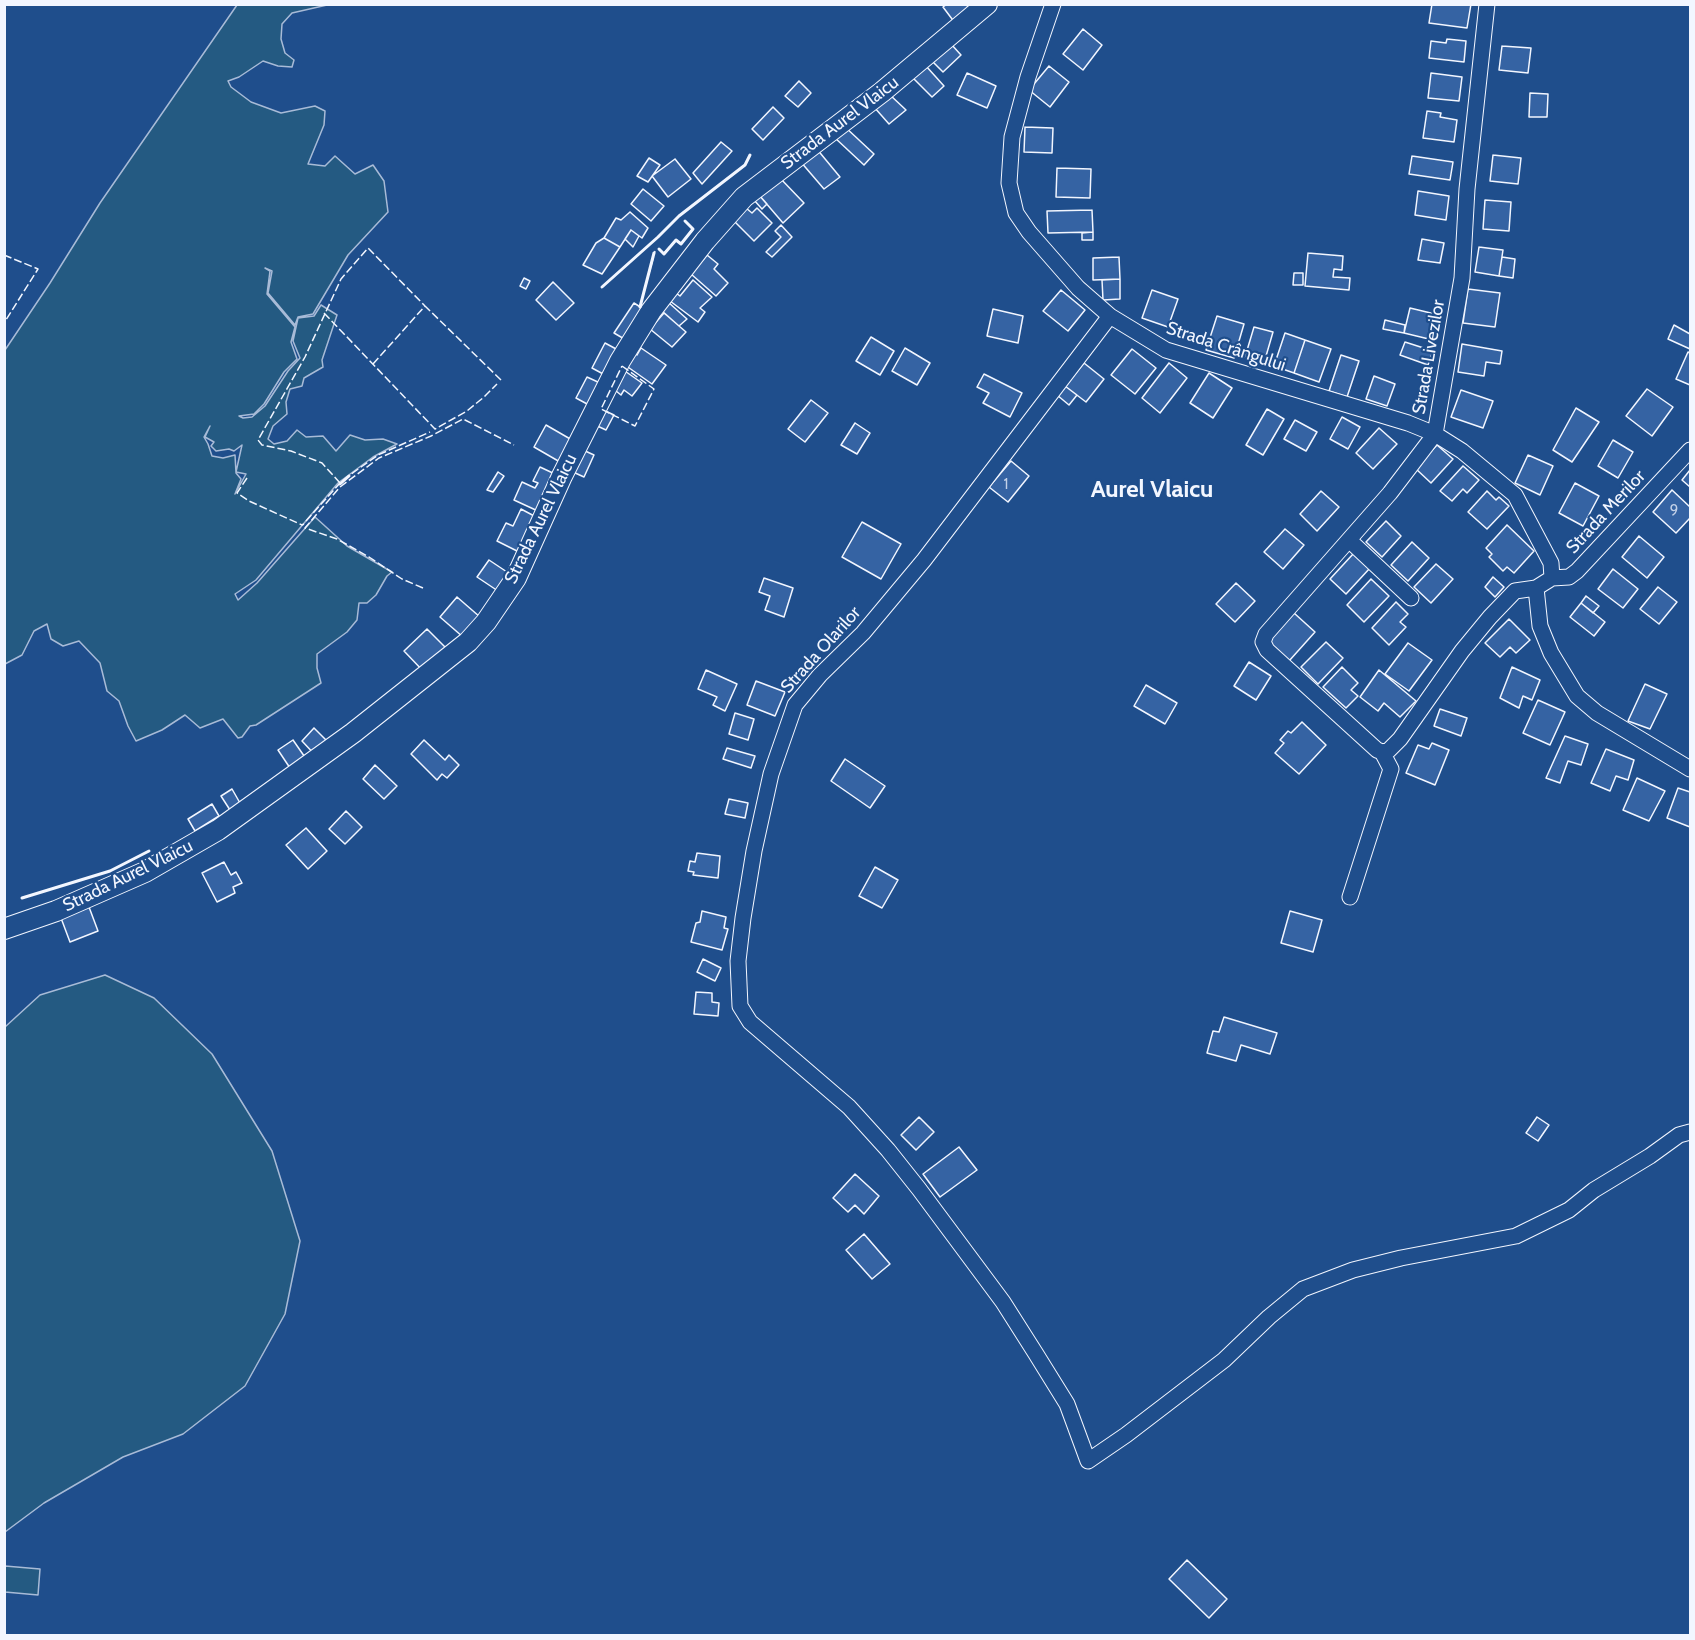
<!DOCTYPE html>
<meta charset="utf-8">
<style>
body{margin:0}
#map{position:relative;width:1695px;height:1640px;overflow:hidden;background:#1f4e8c;font-family:Cabin,sans-serif}
canvas{display:block}
.frame{position:absolute;inset:0;border:6px solid #f2f6ff;pointer-events:none}
</style>
<div id="map">
<canvas width="1695" height="1640"></canvas>
<div class="frame"></div>
</div>
<script>
const c = document.querySelector('canvas').getContext('2d');
c.lineJoin = 'round';
function fillPath(path, color) {
  c.fillStyle = color;
  c.fill(path, 'evenodd');
}
function shape(rows) {
  const path = new Path2D();
  for (const r of rows) {
    path.moveTo(r[0], r[1]);
    for (let i = 2; i < r.length; i += 2) path.lineTo(r[i], r[i + 1]);
  }
  return path;
}
function stroke(path, color, width, dash) {
  c.strokeStyle = color;
  c.lineWidth = width;
  c.lineCap = dash ? 'butt' : 'round';
  c.setLineDash(dash || []);
  c.stroke(path);
}
function drawText(font, color, halo, rows, align = 'center') {
  c.font = font + ' Cabin,sans-serif';
  c.lineWidth = 4.5;
  c.setLineDash([]);
  c.textBaseline = 'middle';
  c.strokeStyle = halo;
  c.fillStyle = color;
  for (const [text, x, y, turn = 0] of rows) {
    c.save();
    c.translate(x, y);
    c.rotate((+turn || 0) * Math.PI / 180);
    c.textAlign = isNaN(turn) ? turn : align;
    if (halo) c.strokeText(text, 0, 0);
    c.fillText(text, 0, 0);
    c.restore();
  }
}
const green = shape([
 [237,5,327,5,292,13,282,24,281,39,285,53,294,60,292,67,278,66,263,61,239,77,228,81,231,87,251,102,281,113,315,106,325,111,324,125,308,164,325,166,335,156,355,174,373,165,384,181,388,212,348,255,313,314,298,317,295,325,268,293,272,271,265,268,270,271,267,294,295,327,291,342,297,359,284,372,264,404,254,414,239,416,243,418,252,417,265,406,288,371,300,358,293,341,298,318,314,316,321,305,337,315,322,360,323,367,304,378,302,386,290,389,286,402,287,414,273,426,268,439,274,444,287,441,297,430,306,437,323,436,336,451,350,435,365,440,383,439,397,444,373,457,338,483,256,580,235,594,238,600,257,583,315,517,347,546,392,572,387,576,376,595,367,603,359,603,357,620,347,632,317,654,317,668,321,683,256,725,250,726,242,737,238,738,223,719,200,728,185,715,162,730,136,741,128,726,119,701,107,691,100,663,79,641,63,646,51,639,47,624,34,631,22,655,5,664,5,350,50,283,100,203,237,5],
 [210,426,205,437,214,442,211,446,216,451,229,449,234,451,242,445,236,472,246,474,235,494,241,479,236,473,235,455,223,458,212,456,208,444,204,437,210,426],
 [105,975,154,998,212,1054,272,1151,300,1241,285,1314,245,1386,183,1434,123,1457,44,1503,5,1532,5,1027,40,995,105,975],
 [5,1566,40,1569,38,1595,5,1592,5,1566]
]);
const building = shape([
 [947,4,966,4,971,11,955,23,943,7,947,4],
 [1432,4,1471,4,1467,28,1429,23,1432,4],
 [1083,29,1102,45,1083,70,1063,54,1083,29],
 [1447,39,1466,41,1464,62,1429,58,1431,41,1446,43,1447,39],
 [951,44,961,55,943,72,932,61,951,44],
 [1502,46,1531,48,1528,73,1499,70,1502,46],
 [926,66,944,86,932,97,913,78,926,66],
 [1049,66,1069,82,1050,107,1029,90,1049,66],
 [967,73,996,86,987,108,957,95,967,73],
 [1431,73,1462,77,1459,101,1428,98,1431,73],
 [799,81,811,93,798,107,785,96,799,81],
 [1530,93,1548,94,1547,117,1529,117,1530,93],
 [889,94,906,110,889,124,874,107,889,94],
 [773,107,784,118,763,140,752,129,773,107],
 [1427,111,1441,113,1440,117,1457,120,1454,142,1423,138,1427,111],
 [844,126,874,154,864,165,834,137,844,126],
 [1025,127,1053,128,1052,153,1024,152,1025,127],
 [721,142,732,151,702,184,693,173,721,142],
 [816,148,840,177,824,189,800,161,816,148],
 [1493,155,1521,158,1518,184,1490,181,1493,155],
 [1412,156,1453,162,1450,180,1409,174,1412,156],
 [649,158,660,165,648,182,637,176,649,158],
 [675,159,691,179,668,197,652,176,675,159],
 [1057,168,1091,169,1090,198,1056,197,1057,168],
 [779,177,804,203,783,223,759,195,779,177],
 [643,189,664,206,651,221,631,204,643,189],
 [1418,191,1449,196,1446,220,1415,215,1418,191],
 [759,195,767,204,762,209,754,200,759,195],
 [1485,200,1511,202,1509,231,1483,229,1485,200],
 [746,208,752,213,757,208,772,223,754,241,734,221,746,208],
 [1092,210,1093,232,1048,233,1047,211,1092,210],
 [630,212,648,228,642,238,631,230,620,247,604,238,616,218,621,220,630,212],
 [781,225,792,237,772,257,766,252,781,237,775,231,781,225],
 [631,230,639,236,633,247,625,239,631,230],
 [1093,232,1093,240,1082,240,1082,233,1093,232],
 [604,238,620,247,602,274,583,265,596,243,604,238],
 [1422,239,1444,243,1440,263,1418,260,1422,239],
 [1479,247,1503,250,1499,276,1475,272,1479,247],
 [1308,253,1343,256,1342,270,1334,269,1333,277,1350,278,1349,290,1305,286,1308,253],
 [707,255,718,264,714,269,728,283,716,296,691,274,707,255],
 [1119,257,1120,279,1093,280,1093,258,1119,257],
 [1502,257,1515,259,1513,278,1499,276,1502,257],
 [1294,273,1303,273,1303,285,1293,285,1294,273],
 [524,278,530,281,526,289,520,286,524,278],
 [1120,279,1120,299,1103,300,1102,280,1120,279],
 [693,280,712,297,700,308,705,312,698,322,670,301,676,293,680,296,693,280],
 [553,282,574,303,556,320,536,300,553,282],
 [1468,289,1500,293,1495,327,1463,323,1468,289],
 [1061,290,1085,310,1068,331,1043,311,1061,290],
 [1152,290,1178,299,1168,327,1142,318,1152,290],
 [668,302,687,319,679,326,661,310,668,302],
 [634,303,645,310,626,340,614,333,634,303],
 [1410,308,1439,315,1433,340,1404,333,1410,308],
 [993,309,1023,316,1018,343,987,336,993,309],
 [664,313,686,332,672,347,650,329,664,313],
 [1217,316,1244,324,1234,358,1206,350,1217,316],
 [1385,320,1405,325,1404,333,1383,329,1385,320],
 [1674,325,1690,334,1690,349,1668,339,1674,325],
 [1254,327,1273,332,1264,363,1245,357,1254,327],
 [1285,333,1305,340,1294,373,1274,366,1285,333],
 [871,337,894,351,880,375,856,361,871,337],
 [1305,340,1331,349,1319,382,1294,373,1305,340],
 [1405,342,1433,351,1428,365,1400,355,1405,342],
 [605,343,618,350,605,375,592,368,605,343],
 [1462,344,1502,351,1500,364,1486,362,1484,376,1458,372,1462,344],
 [641,348,666,365,652,384,625,365,633,352,637,355,641,348],
 [905,348,930,363,917,385,892,371,905,348],
 [1132,349,1156,368,1135,394,1111,375,1132,349],
 [1688,352,1690,353,1690,385,1676,379,1688,352],
 [1341,355,1359,361,1347,397,1329,391,1341,355],
 [1084,363,1104,379,1086,402,1065,386,1084,363],
 [1169,363,1187,378,1160,413,1142,398,1169,363],
 [622,369,642,383,632,396,624,390,621,395,611,387,622,369],
 [1209,373,1232,388,1213,418,1190,403,1209,373],
 [984,374,1022,393,1010,417,983,403,989,393,977,387,984,374],
 [1374,376,1395,384,1387,406,1366,399,1374,376],
 [587,377,600,383,589,405,576,398,587,377],
 [1065,386,1077,395,1069,405,1057,395,1065,386],
 [1647,389,1673,407,1652,436,1626,416,1647,389],
 [1461,390,1493,401,1483,428,1451,417,1461,390],
 [811,400,828,413,805,442,788,429,811,400],
 [1576,408,1599,422,1572,462,1553,450,1576,408],
 [601,409,614,415,606,430,593,424,601,409],
 [1267,409,1284,419,1263,455,1246,445,1267,409],
 [1342,417,1360,427,1348,449,1330,439,1342,417],
 [1295,420,1317,432,1306,451,1284,439,1295,420],
 [855,423,870,433,857,454,841,445,855,423],
 [546,425,572,440,560,462,534,447,546,425],
 [1379,428,1397,444,1373,469,1356,453,1379,428],
 [1613,440,1633,452,1618,478,1598,466,1613,440],
 [1437,445,1453,459,1431,483,1415,468,1437,445],
 [583,450,594,455,584,477,573,472,583,450],
 [1528,455,1553,466,1540,495,1515,483,1528,455],
 [1011,461,1029,476,1008,502,989,487,1011,461],
 [1463,466,1479,480,1467,493,1463,489,1452,501,1440,491,1463,466],
 [540,467,557,475,540,512,514,500,522,482,535,488,538,483,533,481,540,467],
 [1690,470,1690,487,1682,480,1690,470],
 [498,472,504,476,493,492,487,490,498,472],
 [1575,483,1599,496,1583,526,1559,513,1575,483],
 [1672,490,1690,507,1690,518,1676,533,1653,512,1672,490],
 [1321,491,1339,507,1317,531,1300,514,1321,491],
 [1487,491,1496,500,1499,497,1509,506,1487,529,1468,512,1487,491],
 [521,509,538,518,521,553,497,541,506,523,513,526,521,509],
 [1386,521,1401,536,1382,557,1366,542,1386,521],
 [862,522,901,544,881,579,842,557,862,522],
 [1507,525,1534,551,1514,573,1507,567,1503,571,1489,557,1492,554,1486,548,1507,525],
 [1285,529,1304,545,1283,569,1264,552,1285,529],
 [1639,536,1664,557,1647,578,1622,557,1639,536],
 [1412,542,1429,558,1408,581,1391,565,1412,542],
 [1354,553,1370,568,1346,594,1330,579,1354,553],
 [489,560,510,574,498,591,477,577,489,560],
 [1436,564,1453,579,1431,603,1414,587,1436,564],
 [1613,569,1638,589,1623,608,1598,589,1613,569],
 [1493,577,1504,587,1495,597,1485,587,1493,577],
 [764,578,793,588,784,617,765,610,770,596,759,592,764,578],
 [1371,579,1389,596,1364,622,1347,605,1371,579],
 [1236,583,1255,601,1235,622,1216,604,1236,583],
 [1658,587,1677,602,1659,624,1640,609,1658,587],
 [1586,596,1599,606,1593,613,1581,603,1586,596],
 [457,597,480,617,463,637,440,617,457,597],
 [1396,602,1408,614,1400,622,1406,627,1389,645,1372,628,1396,602],
 [1581,603,1605,622,1594,636,1570,617,1581,603],
 [1294,613,1315,632,1289,661,1268,642,1294,613],
 [1509,619,1530,640,1516,653,1510,647,1500,657,1485,643,1509,619],
 [427,629,448,650,425,673,404,651,427,629],
 [1326,642,1343,658,1318,684,1301,667,1326,642],
 [1408,643,1432,660,1409,691,1385,674,1408,643],
 [1249,662,1271,676,1256,700,1234,686,1249,662],
 [1342,667,1358,683,1351,690,1358,696,1346,708,1323,687,1342,667],
 [1512,667,1540,680,1532,700,1523,696,1519,708,1500,698,1512,667],
 [706,670,737,684,725,711,713,705,717,697,698,689,706,670],
 [1379,670,1416,701,1400,717,1384,703,1378,711,1360,697,1379,670],
 [756,681,785,692,775,716,747,705,756,681],
 [1645,684,1667,694,1650,729,1628,721,1645,684],
 [1146,685,1177,703,1165,724,1134,706,1146,685],
 [1538,700,1565,712,1550,745,1523,733,1538,700],
 [1440,709,1467,718,1461,736,1434,726,1440,709],
 [735,713,754,719,748,740,729,734,735,713],
 [1302,722,1326,745,1299,774,1275,753,1284,743,1280,740,1288,731,1291,733,1302,722],
 [314,728,330,744,317,757,302,741,314,728],
 [1565,736,1588,744,1581,765,1568,761,1560,783,1546,778,1565,736],
 [293,740,309,763,294,774,278,750,293,740],
 [424,740,445,760,449,755,459,765,447,778,442,774,437,780,411,754,424,740],
 [1432,743,1449,750,1435,785,1406,773,1418,745,1429,749,1432,743],
 [727,748,755,756,751,768,723,759,727,748],
 [1606,749,1634,760,1628,780,1616,776,1610,791,1591,783,1606,749],
 [845,759,885,786,870,808,831,781,845,759],
 [375,765,397,786,384,799,363,779,375,765],
 [1637,778,1665,791,1649,821,1623,810,1637,778],
 [1678,788,1690,792,1690,827,1667,818,1678,788],
 [232,789,240,803,230,810,221,796,232,789],
 [729,799,748,803,745,818,725,814,729,799],
 [212,804,219,816,195,831,188,819,212,804],
 [346,811,362,827,345,844,329,829,346,811],
 [306,828,327,851,308,869,286,845,306,828],
 [697,853,720,856,718,878,693,875,694,872,688,871,690,861,695,862,697,853],
 [224,862,231,875,236,872,242,883,233,887,235,893,217,902,202,873,224,862],
 [875,867,898,880,882,908,859,896,875,867],
 [89,907,98,931,70,942,61,918,89,907],
 [702,911,726,917,724,928,728,929,722,950,691,942,696,923,700,922,702,911],
 [1290,911,1322,920,1313,952,1281,943,1290,911],
 [703,959,721,968,715,981,697,972,703,959],
 [696,992,712,993,712,1002,719,1003,718,1016,694,1014,696,992],
 [1224,1017,1277,1033,1270,1054,1241,1045,1236,1061,1207,1053,1213,1031,1219,1032,1224,1017],
 [919,1117,934,1132,916,1150,901,1135,919,1117],
 [1537,1117,1549,1125,1538,1141,1526,1133,1537,1117],
 [959,1147,977,1170,940,1197,923,1174,959,1147],
 [855,1174,879,1196,864,1214,855,1205,848,1212,833,1198,855,1174],
 [864,1234,890,1264,872,1279,846,1250,864,1234],
 [1187,1560,1227,1599,1209,1618,1169,1579,1187,1560]
]);
const minor = shape([
 [1053,4,1028,77,1012,137,1009,183,1016,213,1029,232,1078,288,1110,316,1166,350,1408,423,1435,434,1462,451,1515,495,1551,563,1552,578,1569,577,1577,571,1690,450],
 [1487,4,1467,189,1462,278,1435,434,1390,493,1266,634,1263,642,1267,650,1377,750,1382,752,1388,751,1400,739,1462,651,1490,617,1515,591,1536,588,1552,578],
 [1110,316,924,560,863,633,820,675,795,705,771,774,754,851,743,918,738,961,740,1006,750,1022,849,1107,888,1150,919,1189,1003,1302,1036,1354,1067,1404,1088,1461,1126,1435,1224,1360,1269,1317,1303,1289,1353,1270,1401,1258,1516,1236,1569,1210,1594,1190,1650,1156,1679,1135,1690,1132],
 [1349,540,1411,598],
 [1536,588,1540,626,1551,653,1577,696,1597,713,1690,769],
 [1350,897,1391,769,1382,752]
]);
const tertiary = shape([
 [4,929,56,911,145,872,218,830,353,733,468,642,486,622,516,578,562,476,620,361,651,311,705,241,744,197,882,92,987,4]
]);
const fence = shape([
 [664,253,676,240,681,244,693,229,685,221],
 [4,255,38,269,4,323],
 [640,307,655,251],
 [324,313,435,429,467,411,484,397,497,384],
 [373,364,425,306,501,380],
 [622,366,654,389,635,426,601,409,622,366],
 [247,478,237,493,249,501,302,525,304,524],
 [340,483,322,463,291,451,262,445,258,440,305,357,341,279,368,248,425,306],
 [306,521,340,483,354,472,378,455,430,432],
 [423,588,402,579,369,557,337,539,305,528,340,487,379,458,431,436,463,419,514,445]
]);
const wall = shape([
 [659,249,664,254,676,240,681,244,693,229,685,221],
 [602,287,658,237,679,216,745,165,750,155],
 [640,307,654,253],
 [340,484,349,476],
 [22,898,110,871,149,851]
]);
const numberNames = [
 ["1",1006,485],
 ["9",1674,511]
];
const streetNames = [
 ["Strada Aurel Vlaicu",840,123,-37],
 ["Strada Crângului",1226,347,18],
 ["Strada Livezilor",1429,357,-80],
 ["Strada Merilor",1606,512,-47],
 ["Strada Aurel Vlaicu",541,519,-64],
 ["Strada Olarilor",821,650,-48],
 ["Strada Aurel Vlaicu",128,876,-26]
];
const districtNames = [
 ["Aurel Vlaicu",1152,490]
];
fillPath(green, '#245a82');
stroke(green, '#a8bbd7', 1.5);
fillPath(building, '#3563a3');
stroke(building, '#f2f6ff', 1.5);
stroke(minor, '#f2f6ff', 17);
stroke(tertiary, '#f2f6ff', 22);
stroke(minor, '#1f4e8c', 15);
stroke(tertiary, '#1f4e8c', 20);
stroke(fence, '#f2f6ff', 1.5, [8, 3]);
stroke(wall, '#f2f6ff', 3);
drawText('15px', '#c3d1e8', null, numberNames);
drawText('18px', '#f2f6ff', '#1f4e8c', streetNames);
drawText('bold 24px', '#f2f6ff', '#1f4e8c', districtNames);
</script>
